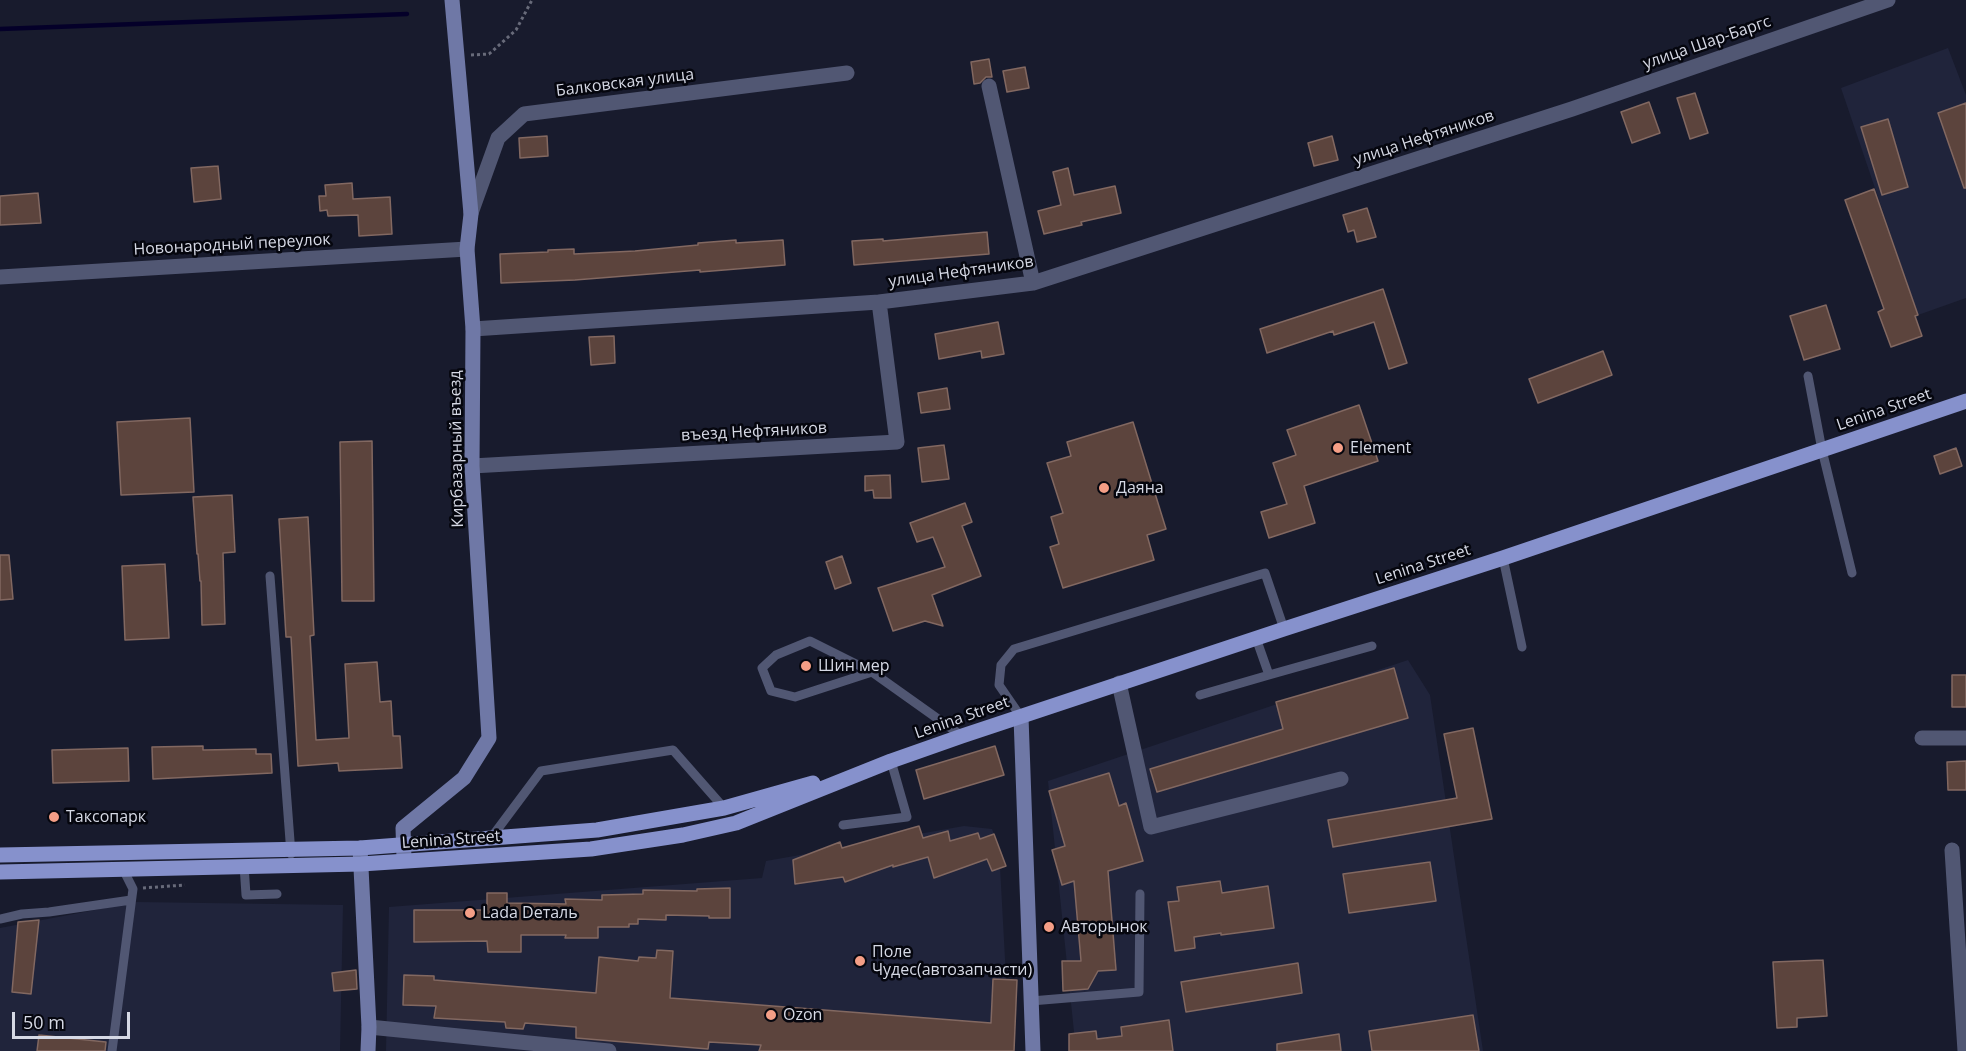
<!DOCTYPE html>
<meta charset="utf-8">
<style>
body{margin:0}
#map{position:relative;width:1966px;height:1051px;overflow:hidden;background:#181b2d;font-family:"Open Sans",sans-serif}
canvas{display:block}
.scale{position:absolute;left:12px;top:1012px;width:118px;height:27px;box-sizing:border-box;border:3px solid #d6d9e5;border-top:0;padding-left:8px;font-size:18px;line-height:21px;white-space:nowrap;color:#d6d9e5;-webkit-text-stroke:4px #05060e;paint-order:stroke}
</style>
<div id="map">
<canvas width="1966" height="1051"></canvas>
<div class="scale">50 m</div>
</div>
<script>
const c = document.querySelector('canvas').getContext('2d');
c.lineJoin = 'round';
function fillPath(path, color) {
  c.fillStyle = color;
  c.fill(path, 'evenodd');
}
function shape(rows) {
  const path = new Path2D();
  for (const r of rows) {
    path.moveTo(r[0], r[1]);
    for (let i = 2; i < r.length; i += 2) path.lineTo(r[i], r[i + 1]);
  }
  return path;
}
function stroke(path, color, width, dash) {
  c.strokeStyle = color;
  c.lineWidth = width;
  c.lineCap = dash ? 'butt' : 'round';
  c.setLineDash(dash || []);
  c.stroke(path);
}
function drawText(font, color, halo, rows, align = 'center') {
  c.font = font + ' "Open Sans",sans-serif';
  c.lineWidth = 5;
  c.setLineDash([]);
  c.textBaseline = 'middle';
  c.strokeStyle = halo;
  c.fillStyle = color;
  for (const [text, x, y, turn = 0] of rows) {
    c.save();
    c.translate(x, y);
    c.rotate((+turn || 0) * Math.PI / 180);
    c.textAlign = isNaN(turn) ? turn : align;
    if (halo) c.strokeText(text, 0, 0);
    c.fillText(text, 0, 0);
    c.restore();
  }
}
const built = shape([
 [1948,48,1966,95,1966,298,1918,315,1841,88],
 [1408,660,1430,695,1483,1051,1076,1051,1048,781],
 [964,826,992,829,999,848,1010,1051,386,1051,389,907,762,878,766,861],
 [137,902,343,905,340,1051,0,1051,0,928]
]);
const stream = shape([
 [0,29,407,14]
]);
const building = shape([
 [989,59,992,77,986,77,980,83,974,84,971,62,989,59],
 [1025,67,1029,88,1007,92,1003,71,1025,67],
 [1695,93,1708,133,1690,139,1677,98,1695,93],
 [1649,102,1660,133,1632,143,1621,112,1649,102],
 [1966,103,1966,188,1964,188,1938,113,1966,103],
 [1888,119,1908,187,1882,195,1861,127,1888,119],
 [547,136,548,156,520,158,519,138,547,136],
 [1332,136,1338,160,1314,166,1308,143,1332,136],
 [218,166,221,199,194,202,191,168,218,166],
 [1068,168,1074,195,1115,186,1121,213,1081,222,1082,225,1044,234,1038,211,1061,205,1053,172,1068,168],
 [352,183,353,199,390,197,392,234,359,236,358,215,328,216,327,210,320,211,319,196,326,196,325,185,352,183],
 [1874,189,1918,315,1915,316,1922,336,1891,347,1878,312,1884,309,1845,200,1874,189],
 [38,193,41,223,0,225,0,196,38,193],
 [1367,208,1376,237,1357,242,1354,230,1348,232,1343,215,1367,208],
 [987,232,989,254,854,265,852,241,883,239,883,241,987,232],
 [736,240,736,243,783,240,785,265,700,272,700,270,575,280,501,283,500,254,548,252,548,250,574,249,574,254,635,251,698,245,698,243,736,240],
 [1383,289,1407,363,1389,369,1374,322,1334,335,1333,331,1267,353,1260,329,1383,289],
 [1826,305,1840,349,1804,360,1790,316,1826,305],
 [998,322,1004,354,982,358,981,351,939,359,935,334,998,322],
 [614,336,615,363,591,365,589,337,614,336],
 [1603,351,1612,375,1538,403,1529,379,1603,351],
 [947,388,950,409,921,413,918,393,947,388],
 [1359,405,1378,461,1304,486,1315,523,1269,538,1261,512,1287,504,1273,463,1296,455,1287,430,1359,405],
 [190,418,194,492,121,495,117,422,190,418],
 [1133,422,1166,529,1147,535,1154,560,1063,588,1050,547,1059,544,1051,517,1063,513,1047,463,1071,456,1067,442,1133,422],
 [372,441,374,601,342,601,340,442,372,441],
 [944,445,949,479,922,482,918,448,944,445],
 [1956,448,1962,466,1940,474,1934,456,1956,448],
 [890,475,891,498,874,498,873,490,865,491,865,476,890,475],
 [232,495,235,552,223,553,225,624,202,625,201,581,200,581,198,554,197,554,193,497,232,495],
 [965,503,972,522,962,526,981,576,932,595,943,626,925,621,893,631,878,588,945,567,933,537,917,542,910,523,965,503],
 [308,517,314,635,310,636,316,740,349,738,345,664,377,662,380,702,391,701,393,736,400,736,402,768,339,771,338,763,298,766,291,637,286,637,279,519,308,517],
 [0,555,9,555,13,599,0,600,0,555],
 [842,556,851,583,835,589,826,562,842,556],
 [165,564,169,638,125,640,122,566,165,564],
 [1394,668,1408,718,1157,792,1150,769,1283,729,1276,702,1394,668],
 [1952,675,1966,675,1966,707,1952,707,1952,675],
 [1473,728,1492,819,1333,847,1328,820,1457,798,1444,734,1473,728],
 [203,746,203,750,256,749,256,754,271,754,272,773,153,779,152,747,203,746],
 [995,746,1004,775,924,799,916,770,995,746],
 [128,748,129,781,53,783,52,750,128,748],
 [1966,761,1966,790,1948,790,1947,762,1966,761],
 [1109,773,1119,806,1126,803,1143,861,1108,871,1116,970,1098,971,1088,989,1063,991,1062,961,1081,961,1074,881,1062,885,1052,850,1065,846,1049,791,1109,773],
 [919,826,923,838,948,831,950,841,978,833,980,839,994,834,1006,866,992,871,987,859,934,878,928,857,893,867,893,865,845,882,843,877,795,884,793,860,840,842,842,848,919,826],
 [1430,862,1436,901,1349,913,1343,874,1430,862],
 [1220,881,1222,893,1268,886,1274,928,1221,935,1221,933,1194,937,1195,948,1175,951,1168,902,1179,901,1177,887,1220,881],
 [730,888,730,918,709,918,709,916,666,915,666,920,638,919,638,924,629,924,629,927,598,927,598,938,565,938,566,935,521,935,521,952,488,952,487,941,414,942,414,910,487,910,487,893,507,893,507,903,566,904,565,899,602,900,602,895,643,894,643,890,697,891,697,889,730,888],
 [39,920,31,994,12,992,18,922,39,920],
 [657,950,673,951,670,998,991,1023,993,979,1017,980,1014,1051,759,1051,761,1045,709,1042,708,1049,576,1038,576,1027,525,1023,523,1029,506,1028,505,1022,434,1018,436,1006,403,1005,404,975,434,976,434,980,596,993,599,957,638,961,639,957,656,958,657,950],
 [1823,960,1827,1016,1797,1018,1797,1027,1777,1028,1773,962,1823,960],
 [1298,963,1302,993,1186,1012,1181,982,1298,963],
 [356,970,357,989,334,991,332,973,356,970],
 [1473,1015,1479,1051,1372,1051,1369,1031,1473,1015],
 [1169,1020,1173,1051,1069,1051,1069,1034,1096,1031,1097,1039,1122,1036,1121,1027,1169,1020],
 [1339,1034,1341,1051,1277,1051,1277,1044,1339,1034],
 [39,1035,106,1042,105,1051,37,1051,39,1035]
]);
const path = shape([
 [471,55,489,54,516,30,532,0],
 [143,888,185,885]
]);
const lane = shape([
 [1808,376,1822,450,1852,573],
 [1503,558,1522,647],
 [270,576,291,854],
 [872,672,795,697,771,691,762,668,776,655,810,641,872,672,962,736],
 [1269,675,1372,646],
 [1200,695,1269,675,1256,638],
 [1021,717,999,685,1001,665,1014,649,1265,573,1284,629],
 [843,825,907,817,891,761],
 [491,838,541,771,673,750,724,808],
 [244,865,246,895,277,894],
 [0,919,22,914,49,912,131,900],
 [1031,1001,1139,992,1140,894],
 [112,1051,133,889,123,869]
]);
const street = shape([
 [989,86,1033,283],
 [471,213,498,138,524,114,847,73],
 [0,277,467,249],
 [473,329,879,302,1033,283,1572,109,1888,0],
 [472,466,897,442,879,302],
 [1119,683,1151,827,1341,779],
 [1922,738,1966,738],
 [1952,850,1965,1051],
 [369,1027,609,1051]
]);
const secondary = shape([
 [1021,717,1033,1051],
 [360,848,369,1027,368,1051],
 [404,858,403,828,464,778,489,738,472,466,473,329,467,249,471,214,452,0]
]);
const primary = shape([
 [0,855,360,848,597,830,724,808,813,783],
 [0,872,361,864,591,849,683,835,736,823,891,761,962,736,1284,629,1503,558,1966,401]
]);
const markers = [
 [1338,448,6,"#f49e86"],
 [1104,488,6,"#f49e86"],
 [806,666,6,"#f49e86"],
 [54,817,6,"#f49e86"],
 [470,913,6,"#f49e86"],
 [1049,927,6,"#f49e86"],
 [860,961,6,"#f49e86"],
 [771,1015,6,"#f49e86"]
];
const streetNames = [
 ["улица Шар-Баргс",1707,43,-19],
 ["Балковская улица",625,83,-7],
 ["улица Нефтяников",1424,138,-18],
 ["Новонародный переулок",232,245,-3],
 ["улица Нефтяников",961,272,-8],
 ["Lenina Street",1884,410,-19],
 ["въезд Нефтяников",754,432,-3],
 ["Кирбазарный въезд",457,449,-91],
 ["Lenina Street",1423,565,-18],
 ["Lenina Street",962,718,-19],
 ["Lenina Street",451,840,-4]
];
const poiNames = [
 ["Element",1350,448],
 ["Даяна",1116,488],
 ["Шин мер",818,666],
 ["Таксопарк",66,817],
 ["Lada Dеталь",482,913],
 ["Авторынок",1061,927],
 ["Поле",872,952],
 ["Чудес(автозапчасти)",872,970],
 ["Ozon",783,1015]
];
fillPath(built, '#20243b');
stroke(stream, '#040029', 4.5);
fillPath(building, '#5c443d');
stroke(building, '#826861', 1.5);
stroke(path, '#686b7a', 3, [3, 3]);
stroke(lane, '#515773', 9);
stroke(street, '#515773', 15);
stroke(secondary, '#6f78a6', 15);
stroke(primary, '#8691cc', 15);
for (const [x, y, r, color] of markers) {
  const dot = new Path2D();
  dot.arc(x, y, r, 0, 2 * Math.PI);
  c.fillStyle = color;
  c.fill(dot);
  stroke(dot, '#05060e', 2);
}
drawText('16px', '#d6d9e5', '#05060e', streetNames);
drawText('16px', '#d6d9e5', '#05060e', poiNames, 'left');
</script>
